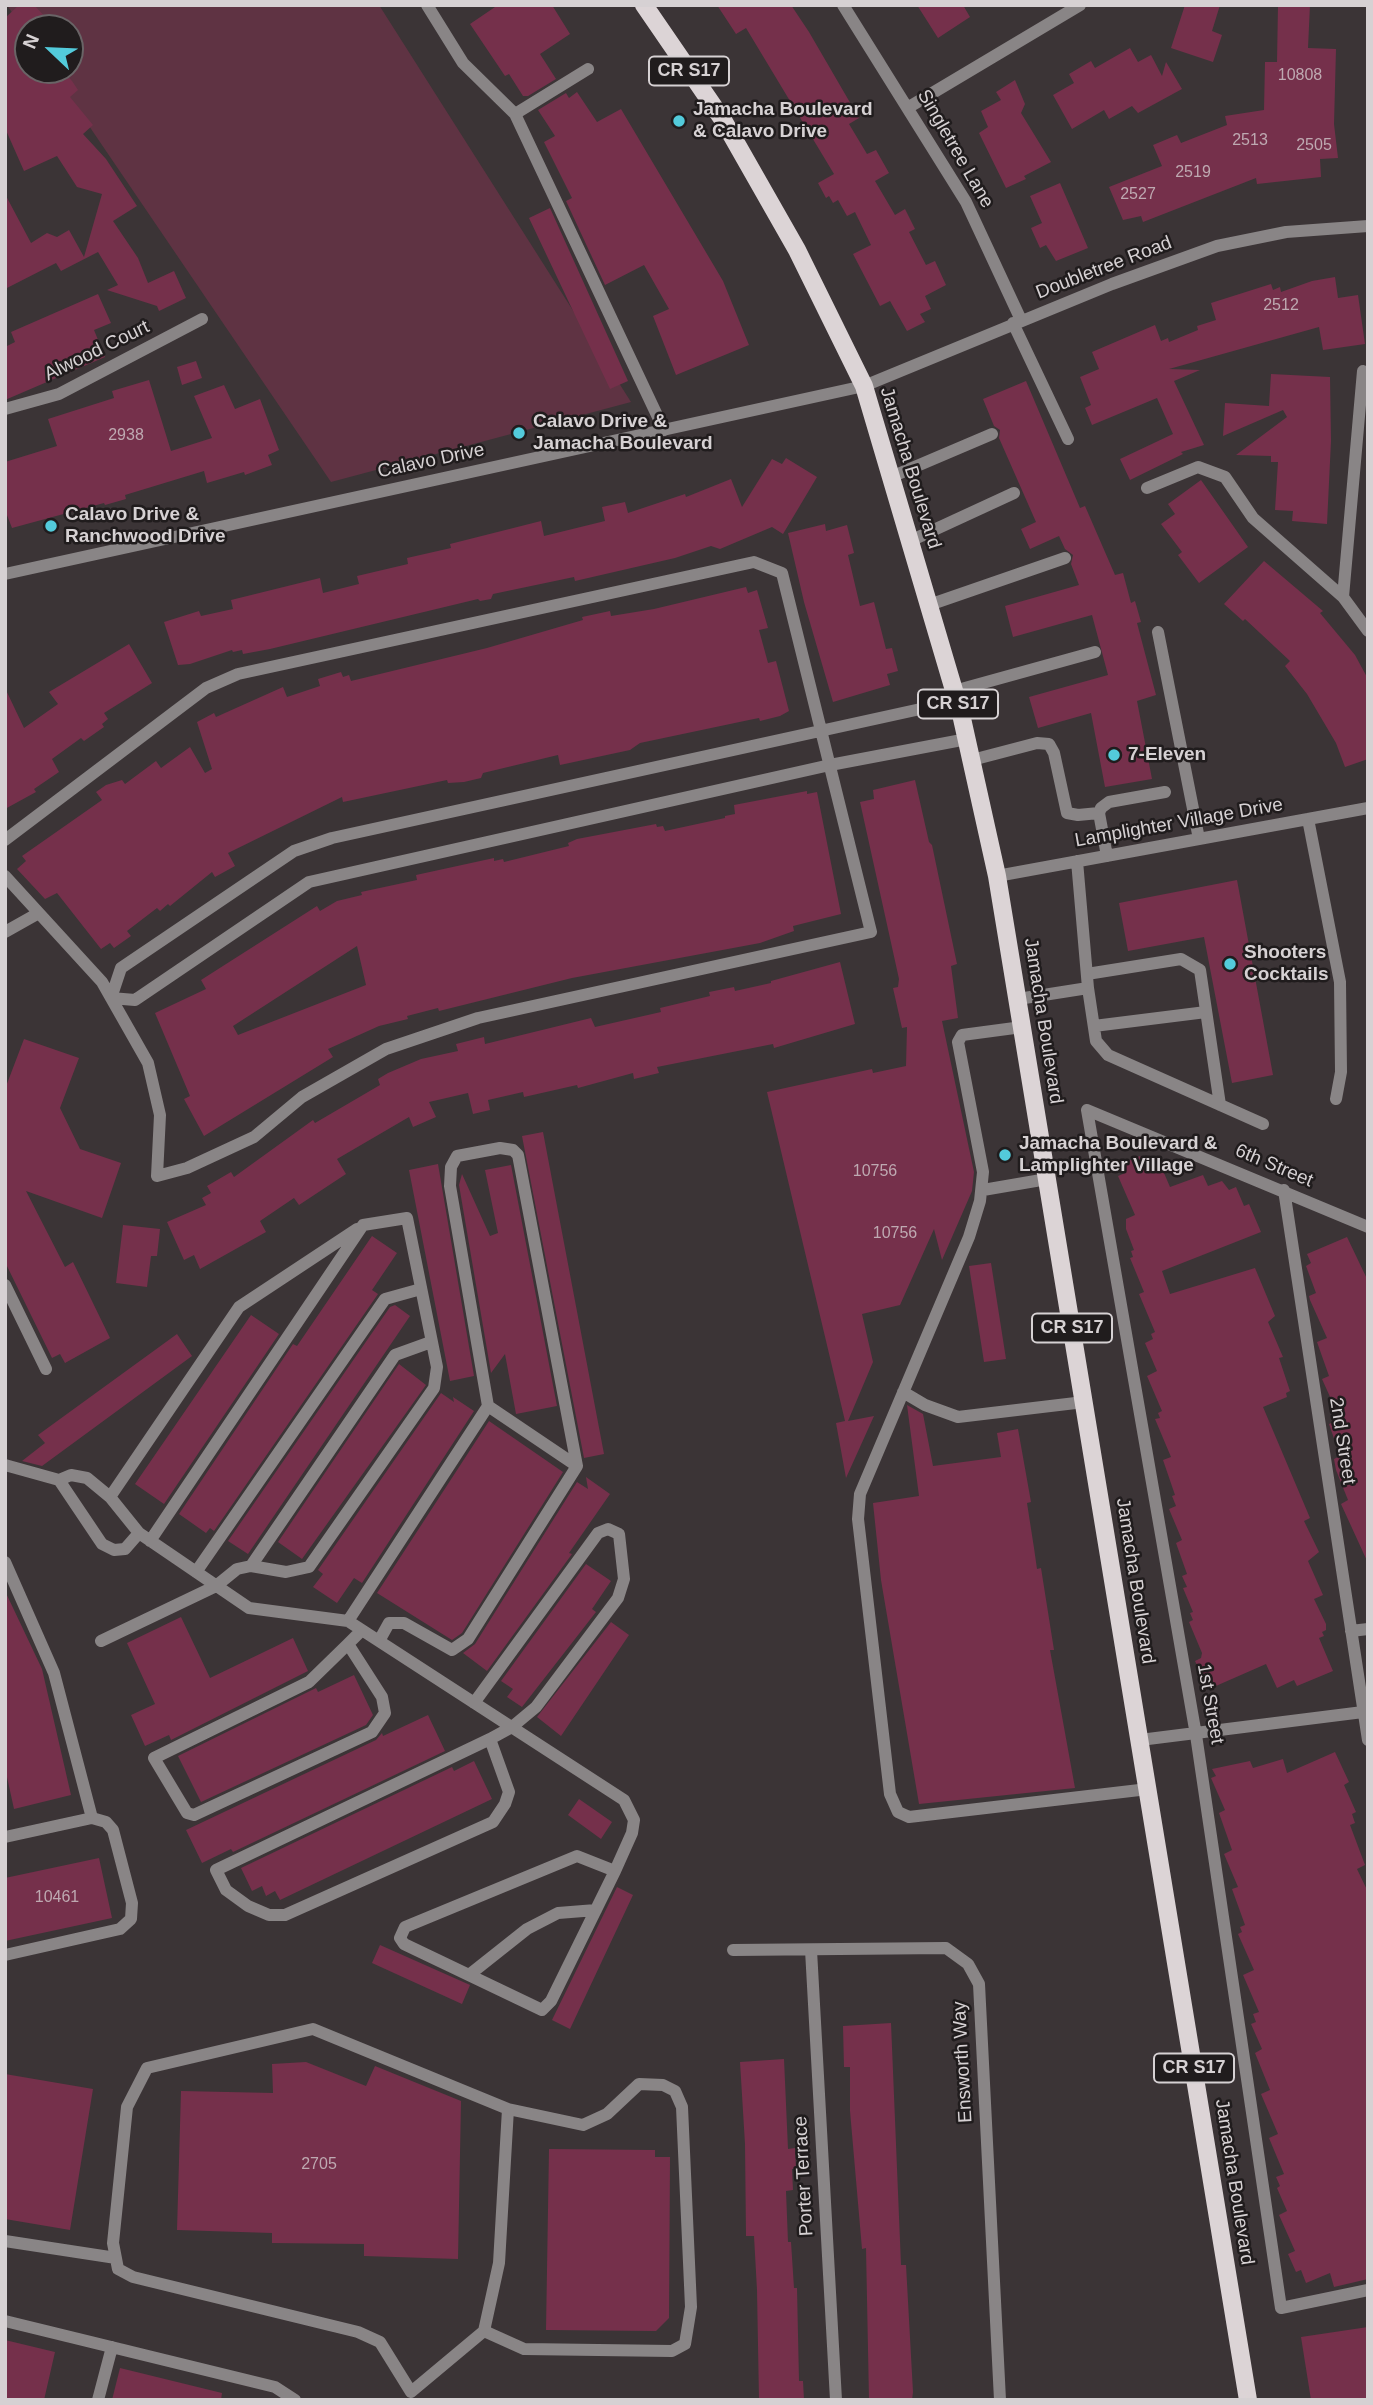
<!DOCTYPE html>
<style>
body{margin:0}
#map{position:relative;width:1373px;height:2405px;overflow:hidden;background:#3b3436;font-family:Arial,sans-serif}
canvas{display:block}
.frame{position:absolute;inset:0;border:7px solid #d6d1d3;pointer-events:none}
.north{position:absolute;left:14px;top:14px;width:70px;height:70px;box-sizing:border-box;background:#201c1d;border:2px solid #696466;border-radius:50%;rotate:293deg;font-size:19px;font-weight:700;line-height:28px;text-align:center;color:#d6d1d3}
.north::after{content:'';display:block;margin:auto;width:24px;height:32px;background:#53cbdb;clip-path:polygon(50% 0,100% 100%,50% 72%,0 100%)}
</style>
<div id="map">
<canvas width="1373" height="2405"></canvas>
<div class="frame"></div>
<div class="north">N</div>
</div>
<script>
const c = document.querySelector('canvas').getContext('2d');
c.lineJoin = 'round';
function fillPath(path, color) {
  c.fillStyle = color;
  c.fill(path, 'evenodd');
}
function shape(rows) {
  const path = new Path2D();
  for (const r of rows) {
    path.moveTo(r[0], r[1]);
    for (let i = 2; i < r.length; i += 2) path.lineTo(r[i], r[i + 1]);
  }
  return path;
}
function stroke(path, color, width, dash) {
  c.strokeStyle = color;
  c.lineWidth = width;
  c.lineCap = dash ? 'butt' : 'round';
  c.setLineDash(dash || []);
  c.stroke(path);
}
function drawText(font, color, halo, rows, align = 'center') {
  c.font = font + ' Arial,sans-serif';
  c.lineWidth = 5;
  c.setLineDash([]);
  c.textBaseline = 'middle';
  c.strokeStyle = halo;
  c.fillStyle = color;
  for (const [text, x, y, turn = 0] of rows) {
    c.save();
    c.translate(x, y);
    c.rotate((+turn || 0) * Math.PI / 180);
    c.textAlign = isNaN(turn) ? turn : align;
    if (halo) c.strokeText(text, 0, 0);
    c.fillText(text, 0, 0);
    c.restore();
  }
}
const green = shape([
 [7,5,379,5,631,402,331,482,51,70,70,70,70,28,28,28,28,36]
]);
const building = shape([
 [19,5,34,5,48,20,39,28,28,28,28,70,62,70,72,81,78,90,70,97,93,125,83,134,106,159,137,206,113,221,138,258,148,283,174,271,186,298,159,311,157,306,107,290,118,285,98,252,61,271,56,263,5,289,5,194,31,243,47,233,57,237,69,230,84,257,102,194,77,187,57,156,24,171,5,128,5,18],
 [498,5,552,5,570,34,540,54,556,79,528,96,523,96,509,74,505,76,470,24],
 [717,5,791,5,809,32,859,118,849,124,867,154,876,150,889,173,875,181,895,215,905,209,915,229,909,232,926,265,935,261,946,285,925,296,931,309,920,314,925,322,907,331,890,301,880,306,853,254,871,245,855,212,847,216,838,200,833,203,829,196,826,198,818,183,834,174,746,28,736,34],
 [917,5,963,5,970,17,938,38],
 [1185,5,1220,5,1212,31,1222,35,1213,62,1171,48],
 [1278,5,1310,5,1308,48,1336,49,1334,124,1338,158,1320,159,1321,177,1257,184,1256,178,1143,222,1141,216,1123,220,1109,187,1162,166,1153,145,1177,135,1181,143,1227,125,1225,116,1264,110,1265,62,1277,62],
 [1130,48,1138,62,1151,55,1162,76,1166,62,1182,89,1138,113,1132,106,1109,119,1104,110,1072,129,1053,95,1074,83,1069,74,1091,61,1095,68],
 [1015,80,1025,104,1021,113,1051,162,1024,176,1026,179,1006,188,979,133,988,127,981,111,1001,100,996,92],
 [577,92,597,122,621,109,723,281,749,345,676,375,653,316,669,309,644,265,605,285,566,201,572,198,544,142,555,136,538,110,566,93,569,98],
 [1060,183,1088,248,1056,261,1046,245,1040,248,1031,228,1042,223,1030,196],
 [550,208,628,381,610,389,529,218],
 [1335,277,1338,298,1358,295,1365,344,1323,350,1319,327,1169,369,1200,370,1174,381,1204,445,1181,452,1183,454,1130,480,1120,459,1173,434,1157,398,1092,425,1085,408,1091,405,1080,377,1099,369,1092,352,1155,325,1161,341,1168,338,1169,342,1198,330,1197,326,1216,320,1211,303,1271,284,1273,290,1280,287,1281,292,1312,281],
 [98,294,111,323,94,330,105,357,5,400,5,347,15,342,11,332],
 [196,361,202,378,182,385,177,367],
 [1271,374,1330,377,1331,441,1327,524,1292,521,1293,511,1275,510,1278,462,1271,462,1271,456,1236,455,1287,417,1283,410,1223,436,1225,403,1269,406],
 [149,380,171,451,212,438,194,396,224,385,235,409,260,399,279,450,268,455,272,465,245,475,244,472,207,483,204,471,125,495,126,499,105,505,104,503,12,528,5,510,5,462,57,446,48,419,114,398,112,391],
 [1026,381,1080,508,1085,506,1115,575,1123,573,1131,603,1135,601,1141,622,1137,623,1156,695,1137,701,1152,779,1105,787,1091,713,1038,728,1029,697,1108,675,1092,615,1013,637,1005,606,1079,585,1071,564,1073,555,1065,549,1059,536,1030,549,1021,529,1036,522,999,438,1000,430,994,426,983,399],
 [786,458,817,477,783,534,772,527,720,549,711,546,675,558,575,581,574,577,512,590,493,594,491,599,480,601,478,599,270,649,243,654,242,650,233,652,232,650,190,664,178,665,164,622,199,611,201,616,233,609,231,600,320,578,323,593,359,584,357,576,408,564,407,558,451,548,450,544,541,521,544,536,605,521,602,507,625,502,628,513,685,494,686,497,731,479,742,507,772,459,782,464],
 [1201,480,1248,547,1199,583,1178,555,1182,552,1161,524,1175,514,1168,504],
 [825,524,826,531,847,525,854,553,848,555,860,606,874,602,886,649,892,648,898,671,887,674,890,685,833,702,804,602,788,533],
 [1264,561,1323,611,1320,613,1355,655,1368,679,1368,759,1345,767,1336,743,1307,694,1285,666,1290,661,1245,619,1243,621,1224,604],
 [746,587,748,593,757,590,768,628,759,630,768,663,776,661,789,711,780,716,760,721,759,718,749,720,640,743,630,750,560,765,558,755,483,773,481,778,464,782,448,783,447,780,343,802,342,797,228,853,235,866,215,877,212,872,170,906,168,904,160,911,157,908,127,931,131,936,114,948,110,943,101,949,57,893,45,899,17,869,26,861,22,856,102,800,96,792,106,785,122,780,125,784,156,761,161,768,190,747,205,773,212,769,197,722,214,713,216,717,283,687,287,697,320,686,318,679,341,672,343,677,349,675,351,681,487,648,583,620,582,617,610,611,611,616,654,609],
 [129,644,152,683,104,713,108,719,102,724,104,727,84,741,81,738,52,759,59,772,34,789,36,792,5,809,5,688,24,728,58,704,49,692],
 [915,780,929,842,932,845,957,964,951,966,958,1018,942,1021,974,1172,972,1191,942,1260,934,1229,900,1305,862,1314,873,1362,848,1421,874,1416,846,1478,836,1423,845,1421,767,1092,872,1069,873,1073,906,1066,907,1027,902,1028,893,988,898,987,899,979,860,802,874,799,873,790],
 [807,791,807,794,817,792,841,914,793,926,794,931,760,943,572,978,439,1011,438,1008,407,1016,408,1019,379,1026,328,1049,333,1057,204,1136,184,1099,190,1096,155,1013,206,989,201,980,317,906,320,911,337,901,362,895,361,892,417,880,416,875,494,858,494,861,503,859,504,862,569,846,568,843,577,839,656,824,657,827,663,826,665,831,725,818,725,816,735,814,734,805],
 [357,946,366,985,238,1035,233,1026],
 [1237,880,1273,1075,1232,1083,1204,937,1128,951,1119,903],
 [840,962,855,1024,774,1048,773,1044,657,1067,659,1073,634,1079,633,1073,578,1088,577,1085,524,1097,523,1092,488,1100,490,1110,473,1114,468,1093,429,1102,436,1117,413,1127,409,1117,337,1159,346,1174,299,1205,294,1198,260,1221,266,1232,200,1269,194,1255,184,1260,167,1222,206,1205,202,1198,211,1193,207,1186,231,1172,234,1177,313,1120,315,1123,380,1085,378,1079,388,1073,421,1059,458,1051,456,1044,484,1037,485,1044,591,1018,595,1027,661,1012,660,1008,710,996,709,992,734,987,735,991,771,983,771,981],
 [24,1039,79,1058,60,1108,80,1149,121,1163,102,1218,26,1191,65,1267,73,1262,110,1338,65,1363,60,1354,52,1358,5,1262,5,1089],
 [543,1132,604,1454,584,1458,522,1136],
 [1140,1156,1144,1165,1158,1159,1170,1187,1203,1175,1208,1186,1222,1181,1229,1190,1236,1187,1244,1206,1249,1204,1261,1232,1162,1271,1170,1294,1255,1268,1275,1316,1268,1322,1283,1357,1279,1358,1290,1391,1286,1393,1287,1397,1263,1407,1310,1518,1304,1521,1319,1552,1308,1561,1323,1595,1314,1599,1326,1624,1326,1630,1322,1632,1324,1636,1319,1638,1333,1671,1297,1686,1294,1680,1277,1688,1266,1664,1209,1689,1195,1661,1201,1658,1202,1653,1189,1622,1193,1620,1190,1613,1193,1612,1183,1588,1187,1587,1182,1576,1187,1574,1176,1543,1182,1540,1169,1509,1176,1506,1172,1496,1175,1495,1163,1460,1171,1457,1155,1419,1160,1418,1158,1413,1162,1411,1147,1376,1157,1371,1145,1343,1153,1339,1151,1334,1155,1332,1139,1294,1144,1292,1130,1258,1133,1257,1131,1251,1134,1250,1126,1229,1126,1219,1135,1215,1118,1176,1125,1173,1121,1164],
 [438,1164,474,1376,450,1381,409,1170],
 [511,1165,557,1406,516,1414,505,1354,491,1373,459,1185,462,1174,490,1236,498,1233,485,1170],
 [123,1225,160,1229,157,1256,151,1256,147,1287,116,1283],
 [372,1236,397,1253,372,1290,378,1294,214,1531,210,1528,206,1533,179,1514,293,1344,297,1346],
 [1347,1237,1368,1281,1368,1563,1341,1504,1348,1500,1336,1470,1334,1459,1340,1456,1329,1424,1340,1419,1322,1379,1329,1376,1317,1342,1327,1338,1310,1300,1309,1296,1316,1293,1306,1266,1311,1263,1307,1254],
 [991,1263,1006,1359,984,1362,969,1266],
 [395,1305,410,1316,248,1554,228,1541,390,1307],
 [251,1315,279,1334,164,1504,135,1484],
 [177,1334,192,1356,42,1466,22,1461,45,1443,38,1435],
 [399,1364,426,1385,302,1559,278,1542],
 [441,1393,454,1402,453,1397,474,1411,362,1583,354,1578,337,1603,313,1587,323,1574,318,1570],
 [907,1405,923,1414,933,1466,1001,1457,997,1433,1018,1429,1031,1502,1027,1503,1034,1548,1037,1569,1041,1568,1054,1650,1050,1650,1075,1788,919,1804,881,1580,873,1503,919,1496],
 [489,1421,563,1472,462,1633,452,1640,377,1593],
 [586,1477,610,1494,569,1553,572,1554,487,1671,463,1653,475,1644,577,1482,588,1489],
 [586,1564,611,1581,592,1609,596,1612,522,1707,507,1697,513,1689,501,1681],
 [5,1591,42,1669,71,1795,14,1809,5,1768],
 [181,1617,210,1678,293,1638,308,1671,171,1740,169,1735,145,1746,131,1715,155,1704,127,1643],
 [611,1622,629,1635,561,1736,537,1717],
 [354,1675,373,1715,366,1725,201,1802,178,1756,316,1688,318,1692],
 [428,1715,445,1751,233,1852,231,1849,202,1863,186,1830,376,1740,382,1733,383,1736],
 [1335,1752,1349,1782,1344,1785,1356,1812,1352,1814,1355,1823,1350,1825,1365,1865,1357,1869,1368,1892,1368,2279,1334,2287,1330,2273,1306,2283,1301,2270,1296,2272,1288,2254,1295,2251,1279,2215,1287,2211,1277,2188,1280,2186,1276,2177,1284,2174,1269,2138,1278,2134,1261,2094,1270,2090,1255,2053,1262,2049,1251,2024,1256,2022,1253,2014,1259,2012,1243,1975,1254,1970,1238,1934,1242,1932,1240,1927,1245,1925,1232,1889,1238,1887,1224,1854,1232,1850,1219,1813,1225,1810,1211,1778,1216,1776,1212,1769,1250,1761,1253,1768,1283,1759,1287,1773],
 [474,1761,492,1799,280,1900,275,1891,266,1896,262,1886,252,1891,241,1868,452,1767,454,1771],
 [579,1799,612,1822,601,1839,568,1815],
 [99,1858,112,1918,5,1941,5,1878],
 [617,1887,633,1895,570,2029,552,2020],
 [380,1945,470,1985,462,2004,372,1963],
 [891,2023,901,2265,906,2265,913,2392,912,2400,869,2400,866,2248,862,2249,850,2111,850,2067,844,2067,843,2026],
 [784,2059,788,2149,795,2148,796,2169,792,2169,793,2190,786,2191,788,2242,791,2242,794,2288,797,2288,799,2381,803,2381,804,2400,759,2400,757,2290,754,2236,746,2236,745,2144,740,2062],
 [306,2062,366,2086,375,2066,461,2101,458,2259,364,2256,364,2244,272,2243,272,2233,177,2230,181,2091,273,2093,272,2064],
 [5,2074,93,2089,70,2230,5,2219],
 [549,2149,655,2150,655,2157,670,2157,669,2318,656,2331,546,2330],
 [1368,2327,1368,2400,1311,2400,1301,2337],
 [5,2340,55,2352,44,2400,5,2400],
 [120,2368,222,2393,221,2400,112,2400]
]);
const minor = shape([
 [427,5,463,63,515,114],
 [843,5,966,202,1021,320],
 [588,69,515,114,664,430],
 [909,107,1080,5],
 [1013,323,1068,439],
 [5,409,59,394,202,319],
 [891,477,992,434],
 [1147,488,1198,467,1225,477,1253,518,1343,597,1368,631],
 [910,541,1014,493],
 [5,574,864,386,1112,284,1217,246,1286,232,1368,226],
 [1343,597,1363,371],
 [929,605,1065,558],
 [1158,632,1199,839],
 [954,691,1095,652],
 [957,701,332,838,294,851,121,968,111,998,135,1000,309,882,830,765,967,739],
 [972,760,1037,743,1049,744,1054,753,1067,813,1078,815,1099,813],
 [1308,819,1340,982,1341,1072,1336,1099],
 [5,840,206,688,238,674,754,562,782,573,871,932,478,1018,386,1049,302,1097,254,1137,187,1168,157,1176,160,1115,148,1063,102,982,5,876],
 [1107,856,1099,813,1101,808,1109,802,1165,792],
 [997,876,1368,808],
 [5,932,37,914],
 [1087,974,1181,959,1200,970,1220,1105],
 [1088,988,1096,1041,1108,1055,1263,1124],
 [1018,999,1088,988,1077,861],
 [1094,1026,1206,1012],
 [1022,1027,962,1035,958,1042,983,1172,980,1201,969,1237,860,1494,858,1519,890,1794,898,1812,909,1817,1148,1789],
 [1087,1110,1196,1735,1281,2308,1368,2290],
 [1087,1110,1368,1227],
 [983,1190,1047,1179],
 [1284,1190,1368,1740],
 [5,1285,46,1369],
 [903,1392,925,1405,958,1417,1084,1402],
 [488,1406,577,1466],
 [5,1465,59,1480,102,1544,114,1550,125,1549,139,1533,110,1497,87,1478,71,1475,59,1480],
 [110,1497,239,1307,357,1229],
 [139,1533,249,1608,348,1621,624,1800,634,1820,632,1833,615,1871,551,2001,542,2010,404,1944,400,1938,405,1927,577,1856,615,1871],
 [5,1562,54,1673,92,1818,5,1837],
 [251,1566,395,1355,431,1342],
 [196,1572,385,1299,421,1289],
 [348,1621,488,1406,450,1186,451,1167,457,1156,500,1148,513,1150,518,1155,577,1466,468,1639,452,1650,404,1623,389,1623,379,1641],
 [1351,1631,1368,1629],
 [101,1641,216,1586,237,1569,251,1566,286,1572,309,1567,434,1388,437,1367,407,1218,363,1225,150,1541],
 [348,1644,382,1697,385,1713,372,1732,194,1815,187,1813,154,1758,309,1682,348,1644,362,1630],
 [474,1703,598,1533,608,1529,619,1534,624,1579,618,1598,536,1707,512,1727,490,1739,216,1870,226,1890,248,1906,269,1915,285,1915,493,1822,505,1804,509,1792,490,1739],
 [1140,1740,1363,1712],
 [733,1950,946,1948,968,1964,979,1984,1000,2400],
 [811,1950,836,2400],
 [5,1955,120,1929,131,1919,132,1903,113,1830,106,1822,92,1818],
 [469,1975,527,1929,558,1913,596,1910],
 [5,2241,116,2258],
 [5,2321,275,2387,295,2400],
 [484,2331,524,2349,672,2351,685,2344,691,2307,682,2107,675,2091,663,2085,639,2084,607,2114,583,2125,508,2109,313,2029,147,2068,127,2107,113,2243,118,2269,133,2277,358,2332,380,2342,411,2392,484,2331,499,2263,508,2109],
 [98,2400,112,2347]
]);
const major = shape([
 [644,5,723,120,797,250,864,386,961,714,997,876,1248,2400]
]);
const markers = [
 [679,121,7,"#53cbdb"],
 [519,433,7,"#53cbdb"],
 [51,526,7,"#53cbdb"],
 [1114,755,7,"#53cbdb"],
 [1230,964,7,"#53cbdb"],
 [1005,1155,7,"#53cbdb"]
];
const numberNames = [
 ["10808",1300,76],
 ["2513",1250,141],
 ["2505",1314,146],
 ["2519",1193,173],
 ["2527",1138,195],
 ["2512",1281,306],
 ["2938",126,436],
 ["10756",875,1172],
 ["10756",895,1234],
 ["10461",57,1898],
 ["2705",319,2165]
];
const shields = [
 [689,71,80],
 [958,704,80],
 [1072,1328,80],
 [1194,2068,80]
];
const shieldNames = [
 ["CR S17",689,71],
 ["CR S17",958,704],
 ["CR S17",1072,1328],
 ["CR S17",1194,2068]
];
const poiNames = [
 ["Jamacha Boulevard",693,110],
 ["& Calavo Drive",693,132],
 ["Calavo Drive &",533,422],
 ["Jamacha Boulevard",533,444],
 ["Calavo Drive &",65,515],
 ["Ranchwood Drive",65,537],
 ["7-Eleven",1128,755],
 ["Shooters",1244,953],
 ["Cocktails",1244,975],
 ["Jamacha Boulevard &",1019,1144],
 ["Lamplighter Village",1019,1166]
];
const streetNames = [
 ["Singletree Lane",955,149,60],
 ["Doubletree Road",1104,268,-21],
 ["Alwood Court",97,351,-26],
 ["Calavo Drive",431,461,-12],
 ["Jamacha Boulevard",910,468,73],
 ["Lamplighter Village Drive",1179,823,-10],
 ["Jamacha Boulevard",1043,1021,81],
 ["6th Street",1274,1166,23],
 ["2nd Street",1342,1441,81],
 ["Jamacha Boulevard",1135,1581,81],
 ["1st Street",1210,1704,80],
 ["Ensworth Way",963,2062,-93],
 ["Porter Terrace",804,2176,-93],
 ["Jamacha Boulevard",1234,2182,81]
];
fillPath(green, '#5f3343');
fillPath(building, '#75304b');
stroke(minor, '#898586', 12);
stroke(major, '#dcd4d6', 18);
for (const [x, y, r, color] of markers) {
  const dot = new Path2D();
  dot.arc(x, y, r, 0, 2 * Math.PI);
  c.fillStyle = color;
  c.fill(dot);
  stroke(dot, '#201c1d', 2.5);
}
drawText('16px', '#bea9b1', null, numberNames);
for (const [x, y, w] of shields) {
  const box = new Path2D();
  box.roundRect(x - w / 2, y - 14.5, w, 29, 5);
  c.fillStyle = '#201c1d';
  c.fill(box);
  stroke(box, '#d6d1d3', 2);
}
drawText('bold 18px', '#d6d1d3', null, shieldNames);
drawText('bold 19px', '#d6d1d3', '#201c1d', poiNames, 'left');
drawText('19px', '#d6d1d3', '#201c1d', streetNames);
</script>
